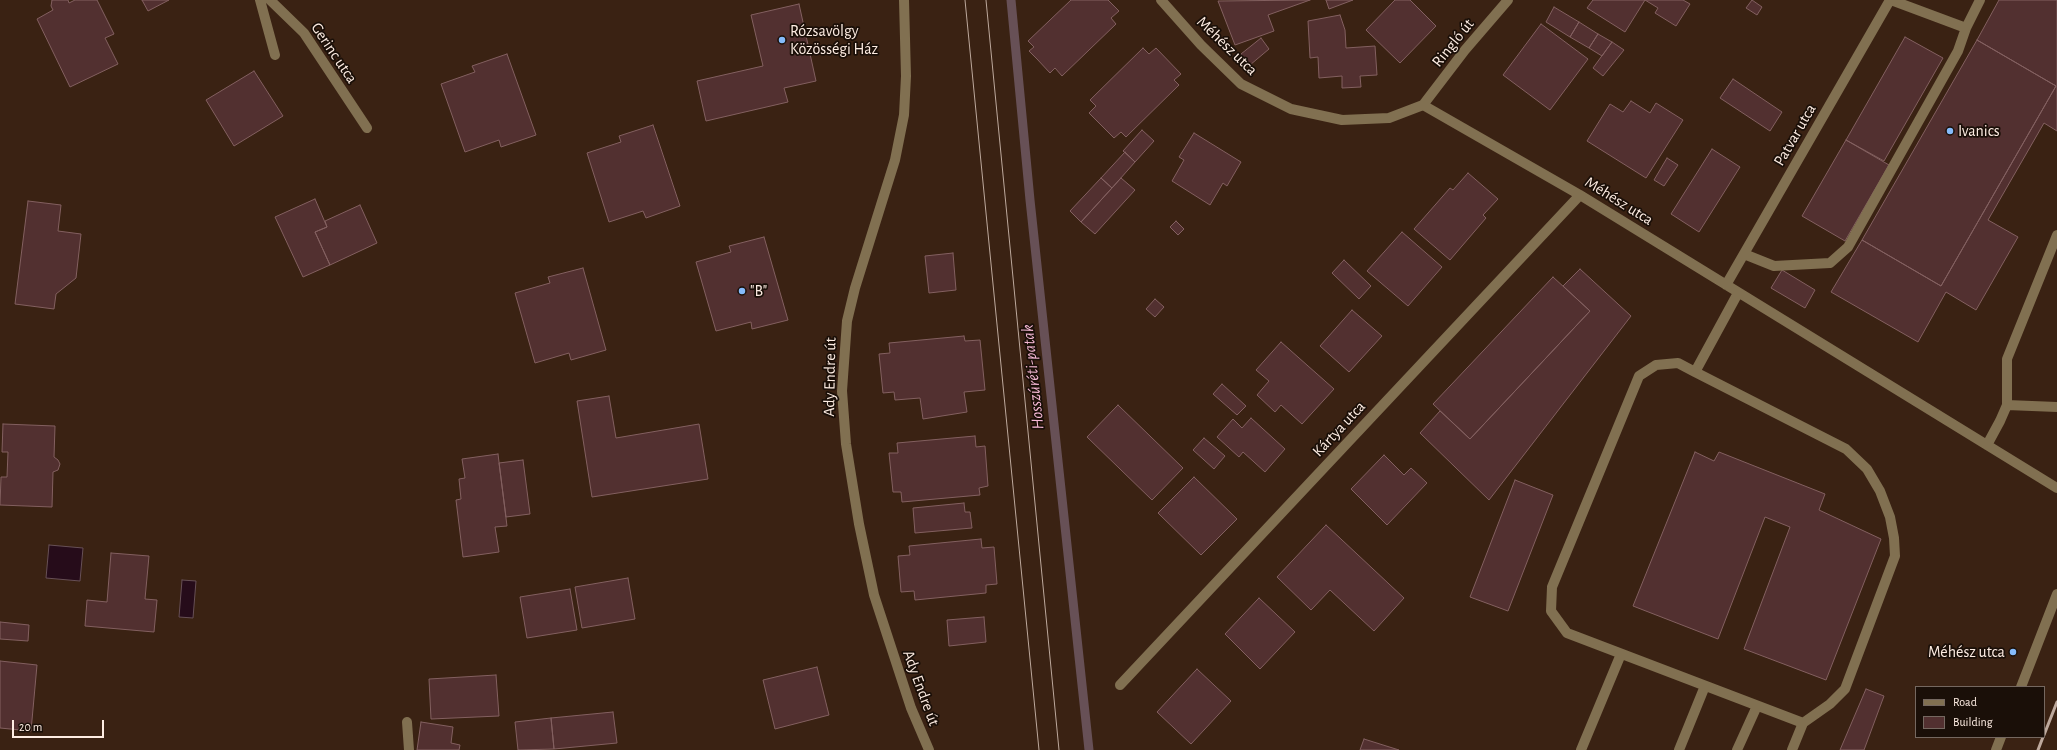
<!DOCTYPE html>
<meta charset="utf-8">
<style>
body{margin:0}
#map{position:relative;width:2057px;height:750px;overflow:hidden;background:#3a2213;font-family:"Alegreya Sans",sans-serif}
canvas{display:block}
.legend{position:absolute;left:1915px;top:686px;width:130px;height:52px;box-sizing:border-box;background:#1a0f08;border:1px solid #756860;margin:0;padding:5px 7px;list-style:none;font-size:12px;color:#feede3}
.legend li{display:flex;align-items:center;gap:8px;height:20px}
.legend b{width:20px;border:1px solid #756860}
.scale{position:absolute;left:12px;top:720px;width:92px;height:18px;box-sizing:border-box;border:2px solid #feede3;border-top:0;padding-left:5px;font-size:12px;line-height:14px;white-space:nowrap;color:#feede3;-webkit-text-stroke:3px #1a0f08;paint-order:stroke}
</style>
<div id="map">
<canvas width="2057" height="750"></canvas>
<ul class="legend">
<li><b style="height:5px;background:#817051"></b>Road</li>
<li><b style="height:11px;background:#523030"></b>Building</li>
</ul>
<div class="scale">20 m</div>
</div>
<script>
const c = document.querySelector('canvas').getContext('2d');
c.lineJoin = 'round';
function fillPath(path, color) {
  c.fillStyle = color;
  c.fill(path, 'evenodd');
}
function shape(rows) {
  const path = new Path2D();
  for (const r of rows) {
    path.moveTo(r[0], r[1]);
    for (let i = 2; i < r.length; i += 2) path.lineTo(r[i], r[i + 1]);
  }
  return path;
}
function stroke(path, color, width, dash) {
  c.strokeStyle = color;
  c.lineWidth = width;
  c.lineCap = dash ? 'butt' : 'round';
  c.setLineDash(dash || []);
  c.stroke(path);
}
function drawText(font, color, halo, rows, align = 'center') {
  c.font = font + ' "Alegreya Sans",sans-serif';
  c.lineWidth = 3.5;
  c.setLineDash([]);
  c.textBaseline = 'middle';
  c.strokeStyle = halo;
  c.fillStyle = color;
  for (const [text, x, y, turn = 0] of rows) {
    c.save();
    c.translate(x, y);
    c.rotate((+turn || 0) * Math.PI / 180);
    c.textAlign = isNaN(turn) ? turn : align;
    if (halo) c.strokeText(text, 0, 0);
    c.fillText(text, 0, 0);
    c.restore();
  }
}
const water = shape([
 [49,545,83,548,80,581,46,578,49,545],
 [182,580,196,581,193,618,179,617,182,580]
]);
const stream = shape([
 [1011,0,1030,200,1089,750]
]);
const building = shape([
 [52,0,68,0,69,3,75,0,97,0,114,34,105,38,118,64,70,87,37,19,53,10,51,6,52,0],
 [142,0,169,0,148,11,142,0],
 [1071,0,1108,0,1119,11,1111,18,1116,24,1062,76,1055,68,1050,73,1037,59,1029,51,1034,47,1028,41,1071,0],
 [1310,0,1268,15,1274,31,1235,45,1218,1,1310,0],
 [1326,0,1353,0,1329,9,1326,0],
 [1395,0,1410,0,1436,26,1400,63,1366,30,1395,0],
 [1593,0,1683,0,1690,4,1676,26,1655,13,1658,8,1645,0,1625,32,1587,8,1593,0],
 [1752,0,1762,7,1757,15,1746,8,1752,0],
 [1999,0,2057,0,2057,131,2044,123,1988,220,2018,237,1976,310,1946,292,1918,342,1831,292,1862,240,1941,286,2056,86,1977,40,1999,0],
 [799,4,816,81,784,88,788,102,706,121,697,81,763,66,751,15,799,4],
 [1554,7,1579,22,1570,37,1546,22,1554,7],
 [1340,15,1345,30,1346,48,1375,46,1377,75,1360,76,1361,87,1342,88,1342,76,1319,78,1318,57,1310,58,1308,21,1340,15],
 [1579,22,1598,34,1589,48,1570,37,1579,22],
 [1541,24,1588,59,1550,110,1503,75,1541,24],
 [1598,34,1612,42,1602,56,1589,48,1598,34],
 [1905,37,1943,58,1884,161,1846,140,1905,37],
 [1261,38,1269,49,1250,65,1241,54,1261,38],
 [1977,40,2056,86,1941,286,1862,240,1977,40],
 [1612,42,1624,50,1603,76,1593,68,1612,42],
 [1143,48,1149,54,1156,48,1181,74,1174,80,1179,85,1126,137,1121,132,1114,138,1089,113,1096,106,1090,100,1143,48],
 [507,54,536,135,501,147,499,140,465,152,441,84,475,72,472,66,507,54],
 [254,71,283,116,234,146,206,100,254,71],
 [1733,79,1782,112,1770,131,1720,98,1733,79],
 [1631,101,1650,113,1656,103,1683,120,1646,178,1587,141,1610,104,1623,112,1631,101],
 [653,125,680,206,646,218,643,211,609,222,587,153,621,142,619,136,653,125],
 [1142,130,1154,141,1135,162,1123,151,1142,130],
 [1194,133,1241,162,1227,186,1223,183,1210,205,1172,181,1184,160,1179,157,1194,133],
 [1846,140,1889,165,1845,241,1802,216,1846,140],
 [1712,149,1740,167,1699,232,1671,214,1712,149],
 [1125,152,1135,162,1112,188,1101,178,1125,152],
 [1667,158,1678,165,1664,186,1654,180,1667,158],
 [1468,173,1498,199,1483,215,1486,218,1450,260,1414,229,1450,188,1453,190,1468,173],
 [1101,178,1112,188,1081,222,1070,211,1101,178],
 [1121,178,1135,190,1095,234,1081,222,1121,178],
 [315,199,327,227,315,232,330,265,303,277,275,217,315,199],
 [28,201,61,205,58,231,81,234,76,278,56,294,54,309,15,304,28,201],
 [360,205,377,243,330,265,315,232,327,227,325,221,360,205],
 [1176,221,1184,229,1178,235,1170,227,1176,221],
 [1402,232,1442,267,1408,306,1367,271,1402,232],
 [764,237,788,320,752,329,751,322,716,331,696,262,731,252,729,246,764,237],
 [953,253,956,290,929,293,925,256,953,253],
 [1344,260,1371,286,1359,299,1332,273,1344,260],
 [583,268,606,350,571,360,569,353,535,363,515,293,550,283,548,277,583,268],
 [1580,269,1631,316,1489,500,1420,433,1440,411,1470,439,1590,311,1563,286,1580,269],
 [1782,270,1815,290,1805,308,1771,288,1782,270],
 [1553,277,1590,311,1470,439,1433,404,1553,277],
 [1155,299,1164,307,1155,317,1146,309,1155,299],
 [1352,310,1382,336,1349,372,1320,346,1352,310],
 [964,336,965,341,980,340,985,390,964,392,967,412,923,419,920,398,895,400,894,392,883,393,879,354,890,353,889,343,964,336],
 [1281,342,1334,389,1302,424,1281,405,1275,412,1257,395,1269,381,1256,370,1281,342],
 [1222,384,1246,406,1237,415,1213,394,1222,384],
 [609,396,616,438,699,424,708,479,592,497,577,401,609,396],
 [1118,405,1183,468,1152,500,1087,437,1118,405],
 [1251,418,1285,449,1265,472,1243,452,1239,457,1217,437,1233,419,1242,428,1251,418],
 [3,424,55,426,54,457,58,460,60,464,58,470,53,472,52,507,0,505,1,477,7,477,8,452,2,452,3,424],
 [975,436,976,447,985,446,988,486,979,488,980,495,902,502,901,492,893,492,889,453,898,453,897,443,975,436],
 [1204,438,1225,456,1214,469,1193,450,1204,438],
 [1695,452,1714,461,1719,452,1825,494,1819,510,1881,539,1826,680,1744,649,1790,527,1765,517,1718,639,1633,606,1695,452],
 [498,454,507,526,495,527,499,552,463,557,456,500,461,499,459,479,465,478,462,459,498,454],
 [1384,455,1404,475,1411,468,1427,483,1387,525,1351,489,1384,455],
 [523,460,530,514,506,517,499,463,523,460],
 [1194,477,1237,519,1201,555,1158,513,1194,477],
 [1515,480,1553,495,1508,611,1470,597,1515,480],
 [964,503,965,512,970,512,972,528,915,533,913,508,964,503],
 [1326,525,1404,598,1374,631,1330,590,1311,610,1277,577,1326,525],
 [981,539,982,548,994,547,997,584,986,585,986,593,915,600,914,591,901,592,898,556,910,555,909,546,981,539],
 [111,553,149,556,145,599,157,600,154,632,85,626,87,600,107,602,111,553],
 [628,578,635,619,582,628,575,587,628,578],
 [570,589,577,630,527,638,520,597,570,589],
 [1259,598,1295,632,1260,669,1225,634,1259,598],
 [984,617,986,642,949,646,947,620,984,617],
 [0,622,29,625,28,641,0,639,0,622],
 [0,661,37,665,31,731,0,728,0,661],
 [817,667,829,715,775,729,763,680,817,667],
 [1197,669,1231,701,1191,744,1157,712,1197,669],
 [496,675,499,716,431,719,429,679,496,675],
 [1866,689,1884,696,1864,750,1840,750,1866,689],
 [613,712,617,743,554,749,551,718,613,712],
 [551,718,554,749,518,750,515,722,551,718],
 [421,722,453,727,451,743,460,745,459,750,417,750,421,722],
 [1364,739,1399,750,1360,750,1364,739]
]);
const minor = shape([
 [260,0,275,55],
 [270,0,304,33,367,128],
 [904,0,906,76,904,115,895,160,855,288,847,321,842,391,846,444,859,524,874,595,911,708,929,750],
 [1161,0,1201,45,1241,84,1291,109,1342,120,1389,118,1423,105,1580,195,2057,488],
 [1891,0,1966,28,1980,0],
 [1423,105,1465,50,1508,0],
 [1744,254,1774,266,1830,263,1848,247,1958,51,1966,28],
 [1726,285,1890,0],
 [1695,372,1678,363,1656,365,1639,376,1552,587,1551,611,1567,633,1803,723,1830,704,1845,689,1895,556,1894,538,1890,517,1880,491,1867,469,1846,449,1695,372,1738,293],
 [2007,405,2057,407],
 [1987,445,2000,421,2007,405,2007,359,2057,235],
 [1120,685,1580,195],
 [2021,687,2057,594],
 [407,722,409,750],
 [1581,750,1621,654],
 [1679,750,1705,686],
 [1737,750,1757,706],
 [1792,750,1803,723],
 [1996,750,2001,737]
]);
const tram = shape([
 [965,0,1039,750],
 [986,0,1059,750]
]);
const rail = shape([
 [2044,735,2057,702],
 [2038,750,2043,737]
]);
const markers = [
 [782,40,4,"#85bbfb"],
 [1950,131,4,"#85bbfb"],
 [742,291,4,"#85bbfb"],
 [2013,652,4,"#85bbfb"]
];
const poiNames = [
 ["Rózsavölgy",790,31],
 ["Közösségi Ház",790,49],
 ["Ivanics",1958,131],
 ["\"B\"",750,291],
 ["Méhész utca",2005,652,"right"]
];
const streetNames = [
 ["Ringló út",1453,43,-51],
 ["Méhész utca",1227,46,44],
 ["Gerinc utca",334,53,56],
 ["Patvar utca",1795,135,-60],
 ["Méhész utca",1619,201,32],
 ["Ady Endre út",830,377,-89],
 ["Kártya utca",1339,429,-47],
 ["Ady Endre út",921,688,70]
];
const waterNames = [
 ["Hosszúréti-patak",1033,377,-96]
];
fillPath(water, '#260c1a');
stroke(water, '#675056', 1);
stroke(stream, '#675056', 9);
fillPath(building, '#523030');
stroke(building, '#836060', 1);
stroke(minor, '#817051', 10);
stroke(tram, '#bda99d', 1);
stroke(rail, '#bda99d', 3);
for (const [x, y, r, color] of markers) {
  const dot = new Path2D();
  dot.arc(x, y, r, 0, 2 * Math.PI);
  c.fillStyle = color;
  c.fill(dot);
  stroke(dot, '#1a0f08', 1.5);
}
drawText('16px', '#feede3', '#1a0f08', poiNames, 'left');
drawText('16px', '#feede3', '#1a0f08', streetNames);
drawText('italic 17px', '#f6b9d6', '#1a0f08', waterNames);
</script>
